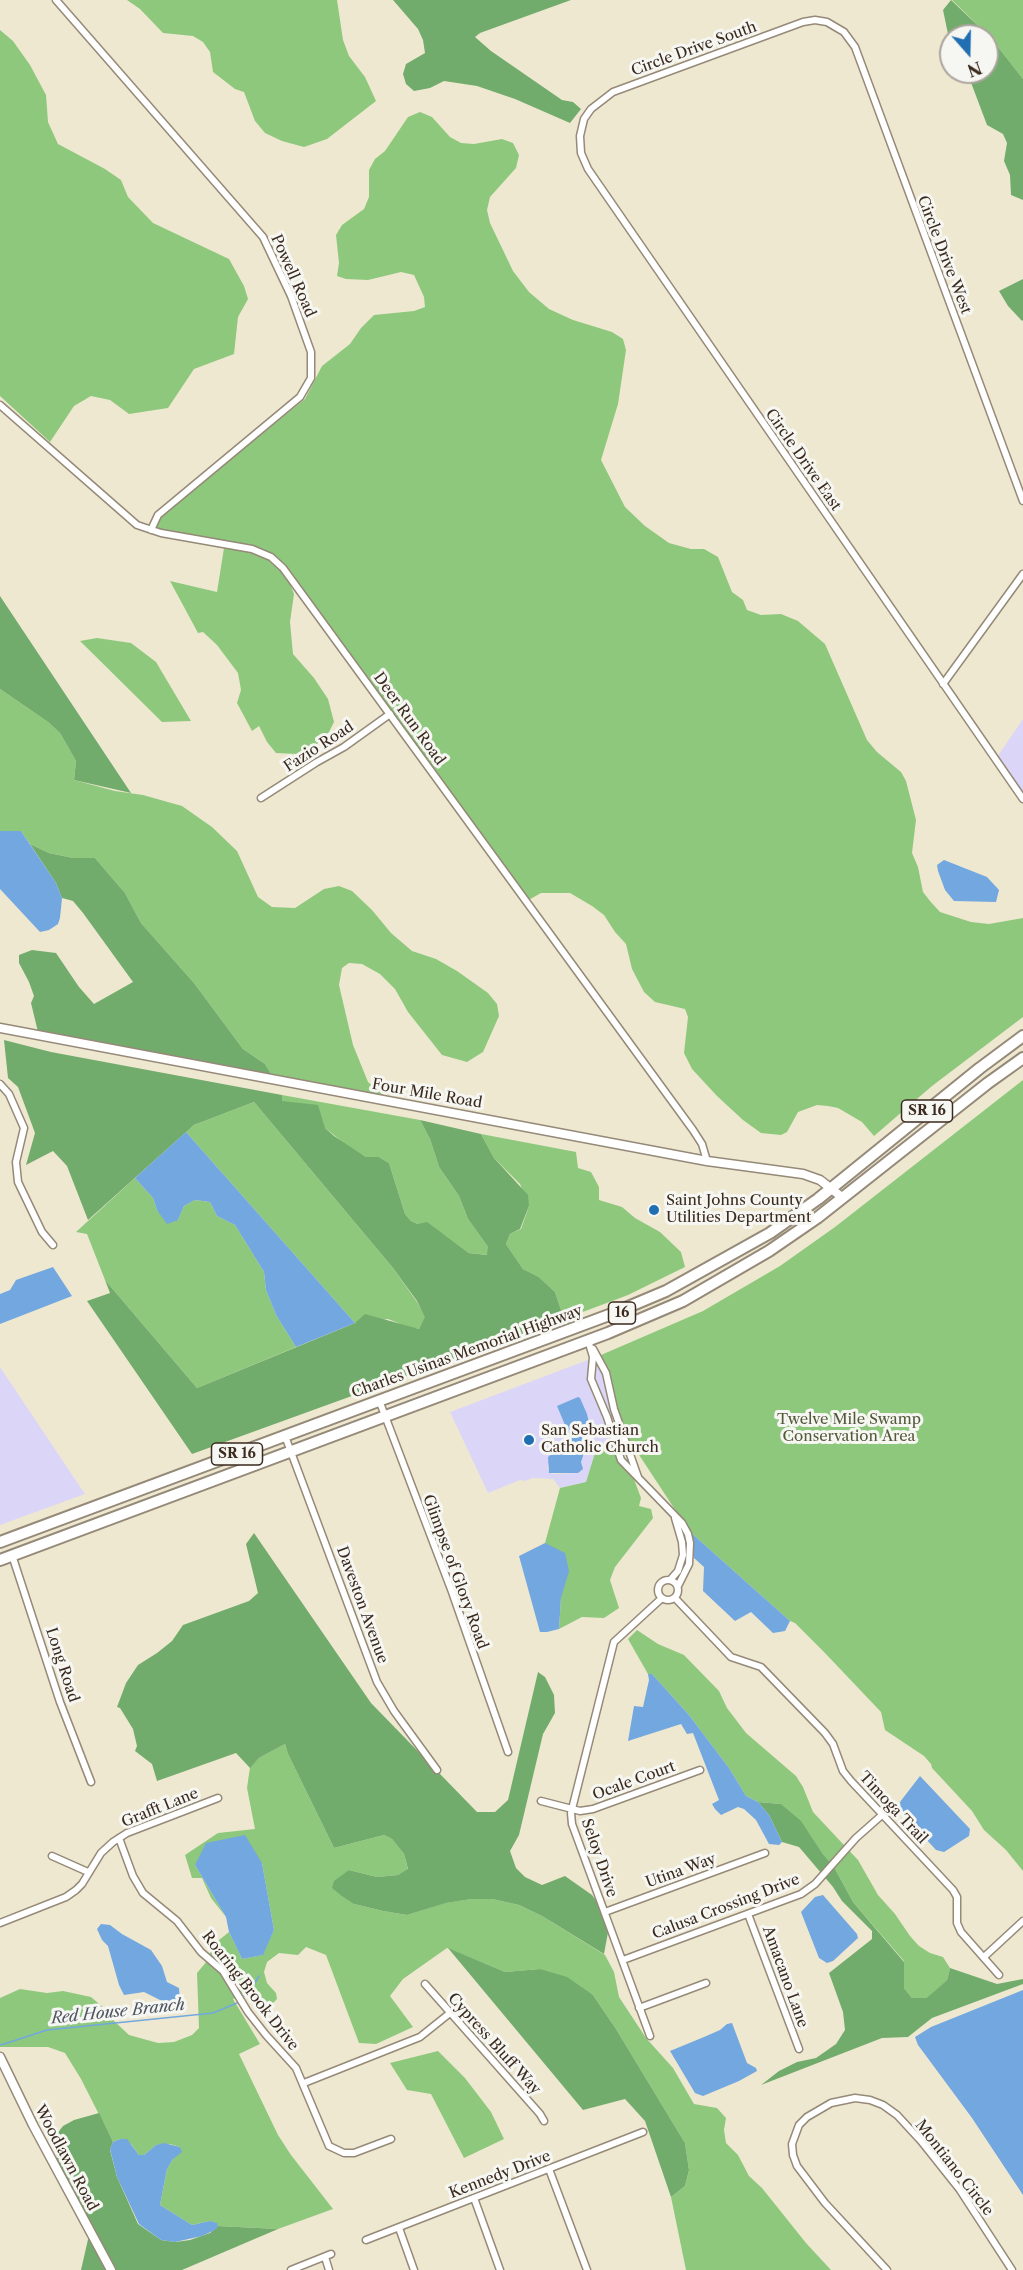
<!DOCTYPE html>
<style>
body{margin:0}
#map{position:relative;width:1023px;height:2270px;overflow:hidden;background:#efe8d1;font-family:"Libre Caslon Text",serif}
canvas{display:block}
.north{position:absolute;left:939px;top:24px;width:60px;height:60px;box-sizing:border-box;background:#f6f6f2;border:2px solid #aba49d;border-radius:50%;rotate:160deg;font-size:16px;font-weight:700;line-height:24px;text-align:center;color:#3b2a1e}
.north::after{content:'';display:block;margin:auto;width:21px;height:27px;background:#1f6fb2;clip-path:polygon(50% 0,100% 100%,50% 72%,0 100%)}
</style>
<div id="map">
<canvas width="1023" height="2270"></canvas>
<div class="north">N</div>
</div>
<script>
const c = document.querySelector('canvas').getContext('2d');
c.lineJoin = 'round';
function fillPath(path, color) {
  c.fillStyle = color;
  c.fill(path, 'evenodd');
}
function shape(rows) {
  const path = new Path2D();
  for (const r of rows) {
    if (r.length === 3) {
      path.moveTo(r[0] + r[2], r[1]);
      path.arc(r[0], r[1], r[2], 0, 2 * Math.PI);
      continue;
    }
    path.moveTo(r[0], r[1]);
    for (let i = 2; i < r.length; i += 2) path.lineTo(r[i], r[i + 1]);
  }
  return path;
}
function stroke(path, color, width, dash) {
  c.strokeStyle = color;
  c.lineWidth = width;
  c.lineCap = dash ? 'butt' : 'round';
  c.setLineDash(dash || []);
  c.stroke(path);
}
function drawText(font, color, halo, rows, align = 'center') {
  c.font = font + ' "Libre Caslon Text",serif';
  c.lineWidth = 6;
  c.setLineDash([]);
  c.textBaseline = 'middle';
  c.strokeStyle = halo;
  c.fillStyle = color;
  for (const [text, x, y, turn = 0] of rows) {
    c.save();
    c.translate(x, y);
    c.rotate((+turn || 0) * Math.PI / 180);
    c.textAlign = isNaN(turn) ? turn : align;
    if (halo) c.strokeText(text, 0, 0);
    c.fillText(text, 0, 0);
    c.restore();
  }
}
const built = shape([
 [1023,719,1023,797,997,757],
 [601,1355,612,1383,617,1408,628,1438,618,1451,603,1443,595,1453,586,1482,560,1488,553,1479,533,1478,525,1481,520,1480,488,1493,450,1412],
 [587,1414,591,1432,581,1462,582,1466,578,1473,552,1474,547,1468,553,1452,560,1448,567,1437,568,1432,564,1424],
 [0,1367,85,1494,0,1525]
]);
const green = shape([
 [127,0,337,0,343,40,349,56,365,77,376,101,327,139,304,147,282,141,265,133,255,121,244,92,235,89,213,72,210,52,203,42,193,36,163,33,140,9],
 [952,0,1023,0,1023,79,991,38],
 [0,30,13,41,30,65,46,95,48,122,58,144,105,169,121,180,128,197,153,223,229,259,244,286,248,299,238,317,234,354,194,369,168,408,129,414,110,400,91,396,74,406,50,442,0,396],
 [420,112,432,117,450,137,461,143,474,144,502,139,513,143,519,155,516,168,490,197,487,210,490,223,513,271,529,292,549,309,573,320,612,332,623,339,626,350,618,404,601,460,625,507,645,526,669,543,691,549,704,549,718,557,732,592,743,600,747,610,761,615,781,614,798,621,825,644,867,740,877,752,901,772,906,781,916,820,912,853,918,867,923,892,930,901,940,912,971,922,989,924,1023,918,1023,1017,932,1086,874,1136,862,1122,838,1108,828,1106,817,1105,798,1112,787,1132,781,1135,761,1133,743,1120,717,1096,692,1069,684,1053,688,1017,685,1009,655,1002,644,992,632,969,626,944,615,932,604,915,592,906,570,893,541,893,525,902,286,567,279,568,289,581,294,594,290,622,293,654,314,678,328,699,334,722,329,732,316,745,298,754,276,753,267,742,259,726,252,731,237,703,241,690,238,673,217,645,203,632,198,633,170,581,217,592,224,548,160,534,149,525,305,399,322,366,350,344,361,328,374,315,414,311,425,307,424,297,414,275,401,272,368,280,346,279,337,276,339,263,336,235,342,225,364,209,369,197,369,170,375,159,385,151,408,117],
 [97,638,131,643,156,662,191,721,162,722,80,641],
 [0,689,48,722,60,733,76,761,74,780,115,791,143,795,182,806,212,827,237,851,258,897,272,907,295,908,324,889,339,886,352,891,372,910,391,933,412,951,436,959,457,971,488,993,497,1004,499,1016,483,1052,467,1062,442,1055,408,1012,395,989,380,974,362,964,349,963,342,968,339,985,353,1045,368,1082,384,1096,272,1075,265,1064,243,1049,194,983,141,923,125,893,95,858,73,858,49,853,30,844,21,831,0,831],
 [1023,1080,1023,1871,1006,1850,984,1830,972,1811,932,1768,931,1764,924,1756,885,1730,881,1712,824,1652,795,1623,790,1621,689,1531,628,1438,617,1408,612,1383,601,1355,703,1311,780,1266,835,1227],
 [282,1095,420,1120,430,1139,439,1167,459,1196,468,1219,488,1247,488,1255,469,1253,443,1234,411,1221,405,1214,389,1163,379,1157,366,1157,345,1144,325,1128,282,1101],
 [254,1102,393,1268,417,1302,426,1317,419,1329,408,1327,388,1319,355,1323,186,1132,194,1125],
 [481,1134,576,1152,578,1168,591,1172,599,1187,599,1200,622,1207,635,1218,660,1232,681,1252,685,1267,628,1295,564,1319,555,1292,539,1277,523,1269,506,1244,510,1234,521,1229,529,1206,520,1184,494,1158],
 [135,1178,153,1198,157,1210,178,1220,184,1206,195,1200,210,1202,217,1216,235,1225,264,1272,266,1290,276,1315,296,1347,197,1388,105,1280,87,1234,76,1232],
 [604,1443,618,1451,621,1466,632,1474,641,1498,639,1506,651,1509,653,1518,615,1567,610,1580,619,1608,604,1618,582,1617,559,1629,561,1598,545,1543,560,1488,586,1482,595,1453],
 [637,1630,658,1644,684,1655,719,1691,727,1708,746,1733,796,1776,803,1787,813,1812,858,1860,878,1895,895,1914,910,1936,919,1946,930,1953,943,1957,950,1968,947,1980,937,1990,926,1998,912,1998,904,1988,904,1961,853,1902,834,1867,823,1854,808,1832,781,1804,758,1802,746,1796,729,1768,689,1715,652,1674,648,1674,628,1639],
 [285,1744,288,1754,334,1848,384,1835,392,1839,404,1854,408,1870,398,1875,377,1877,349,1870,354,1904,383,1911,407,1915,445,1903,472,1899,492,1899,519,1905,542,1916,605,1955,614,1972,619,1997,646,2038,673,2068,694,2104,717,2108,726,2118,724,2130,726,2143,738,2155,749,2176,762,2188,806,2243,831,2270,686,2270,671,2197,685,2186,689,2170,685,2143,616,2029,593,1995,540,1969,505,1972,447,1948,403,1979,390,1996,413,2027,376,2044,359,2043,326,1955,306,1947,298,1955,279,1953,267,1962,264,1972,267,1983,276,1993,277,1999,272,2004,264,2005,252,1990,233,1999,260,2044,239,2054,278,2135,291,2155,333,2209,278,2229,218,2226,216,2223,210,2221,192,2225,160,2205,167,2169,180,2147,170,2144,156,2145,144,2155,139,2155,131,2144,120,2139,113,2142,81,2079,65,2053,48,2047,0,2047,0,1998,20,1989,47,1993,63,1991,91,1997,104,2008,112,2019,129,2035,158,2043,174,2042,192,2035,199,2028,197,1973,207,1961,214,1944,229,1932,242,1959,262,1955,274,1930,262,1863,195,1865,226,1917,211,1898,202,1878,192,1878,185,1855,218,1833,255,1829,247,1788,250,1767,259,1758],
 [438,2051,465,2078,491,2112,504,2139,464,2158,431,2094,407,2090,390,2063]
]);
const forest = shape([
 [393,0,571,0,480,33,475,37,491,51,562,100,573,102,581,109,570,123,515,99,477,86,444,81,430,88,414,91,406,84,403,74,406,64,425,53,423,40,418,29],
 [951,0,991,38,1023,79,1023,200,1011,195,1010,175,1004,161,1007,143,1003,134,987,125,967,72,987,72,987,36,951,36,951,39,948,34,943,10],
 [1023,279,1023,320,1022,321,1008,306,999,291],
 [0,596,131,793,74,780,76,761,60,733,48,722,0,689],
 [30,844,49,853,73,858,95,858,125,893,141,923,194,983,243,1049,265,1064,272,1075,38,1032,31,1003,34,996,29,982,19,963,19,955,32,950,56,953,79,987,94,1004,133,982,83,913,73,901,62,898,56,883],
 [4,1040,51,1052,282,1095,282,1101,318,1105,325,1128,334,1136,366,1157,379,1157,389,1163,405,1214,411,1221,418,1224,427,1222,469,1253,487,1255,488,1247,468,1219,459,1196,439,1167,430,1139,420,1120,481,1134,494,1158,528,1195,529,1206,520,1229,510,1234,506,1244,523,1269,539,1277,555,1292,564,1319,192,1454,87,1301,110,1293,105,1280,197,1388,355,1323,365,1314,419,1329,425,1317,417,1301,393,1268,254,1102,194,1125,88,1220,67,1166,53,1151,26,1165,35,1133,18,1087,8,1078],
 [254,1533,371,1703,477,1812,495,1812,508,1800,538,1672,545,1677,554,1695,555,1713,543,1734,519,1835,510,1851,516,1868,525,1877,542,1885,565,1876,592,1895,603,1910,609,1927,604,1954,542,1916,519,1905,492,1899,472,1899,446,1903,407,1915,383,1911,354,1904,342,1896,332,1888,334,1881,349,1870,377,1877,398,1875,408,1869,404,1854,392,1839,384,1835,334,1848,288,1754,285,1744,259,1758,250,1768,236,1753,157,1781,152,1764,135,1751,137,1746,133,1729,120,1708,117,1707,126,1683,138,1665,157,1653,172,1641,183,1625,249,1601,258,1593,246,1544],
 [758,1802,781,1804,801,1821,823,1854,834,1867,853,1902,904,1962,904,1988,912,1998,926,1998,936,1990,947,1980,950,1968,997,1984,1023,1979,1023,1984,932,2018,908,2037,882,2038,761,2085,779,2071,797,2062,816,2058,836,2044,845,2030,843,2012,829,1973,872,1939,872,1931,842,1901,833,1887,799,1847,782,1842,769,1815],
 [448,1948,505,1972,540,1969,567,1977,593,1995,616,2029,685,2143,689,2170,685,2186,671,2197,645,2121,625,2099,583,2110],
 [99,2113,113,2142,110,2150,117,2177,138,2224,161,2240,175,2242,190,2240,210,2233,218,2226,278,2229,182,2270,114,2270,58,2164,55,2147,56,2135,63,2126,74,2120],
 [89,2235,107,2270,81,2270]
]);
const water = shape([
 [0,831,21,831,56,883,62,898,60,918,58,924,49,930,40,932,0,889],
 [944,860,987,877,999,890,996,902,954,901,945,890,938,871,937,865],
 [186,1132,355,1323,296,1347,276,1315,266,1290,264,1272,235,1225,217,1216,210,1202,195,1200,184,1206,178,1220,167,1224,157,1210,153,1198,135,1178],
 [53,1267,72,1296,0,1324,0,1294,10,1290,16,1280],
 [578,1397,580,1398,587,1414,591,1432,581,1462,583,1469,578,1473,549,1473,548,1457,560,1448,568,1432,557,1406],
 [689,1531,790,1621,785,1631,773,1633,751,1612,735,1621,703,1591,704,1567,694,1558],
 [545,1543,565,1553,569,1571,561,1598,559,1629,547,1632,540,1632,519,1556],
 [648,1674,652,1674,689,1715,729,1768,746,1796,758,1802,769,1815,782,1842,779,1845,769,1844,756,1820,744,1809,738,1807,721,1815,715,1809,712,1804,719,1800,693,1733,687,1734,681,1724,628,1741,634,1706,643,1707,649,1680],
 [920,1776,970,1829,969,1836,944,1852,936,1850,905,1816,901,1808,900,1802],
 [245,1835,262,1863,274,1930,263,1955,242,1959,229,1932,226,1917,195,1865,206,1843],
 [823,1895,857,1934,858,1938,833,1961,827,1963,819,1958,801,1912,815,1897],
 [101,1924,110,1925,122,1934,151,1950,162,1966,167,1982,179,1988,180,2000,176,2003,166,2003,144,1992,124,1995,119,1985,108,1946,102,1940,97,1929],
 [1023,1990,1023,2195,972,2118,918,2045,915,2037,931,2027],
 [732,2023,747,2063,756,2068,757,2071,739,2081,703,2096,695,2093,670,2051,704,2037,720,2030,727,2024],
 [120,2139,127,2139,139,2155,144,2155,156,2145,164,2143,180,2147,182,2152,173,2159,167,2169,160,2205,192,2225,210,2221,217,2223,218,2226,215,2230,202,2236,175,2242,161,2240,139,2224,117,2177,110,2149,113,2142]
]);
const stream = shape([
 [244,1996,250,1991,259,1976],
 [1,2045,47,2030,213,2013,237,2003]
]);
const street = shape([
 [56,0,263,237,291,296,311,352,311,378,300,397,158,515,151,530],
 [0,405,137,525,161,533,252,549,271,557,283,568,693,1130,702,1144,707,1161],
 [1023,501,855,47,844,32,827,22,815,20,803,22,613,92,591,109,584,119,580,136,581,153,588,169,1023,799],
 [943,684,1023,574],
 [261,798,317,762,344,747,390,714],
 [0,1084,9,1094,24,1128,16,1162,18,1182,42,1232,53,1245],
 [588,1340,593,1357,591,1379,607,1417,621,1460,682,1523,688,1534,690,1543,689,1564,678,1586],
 [593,1349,606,1373,614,1409,638,1477],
 [379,1400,452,1592,508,1752],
 [285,1436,377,1682,394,1711,437,1770],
 [12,1555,60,1702,91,1782],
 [668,1590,10],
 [670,1580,678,1571,683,1555,682,1542,675,1518],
 [675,1598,731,1657,761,1667,825,1733,833,1744,843,1771,851,1781,953,1890,957,1897,957,1923,961,1932,999,1975],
 [541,1801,580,1811,593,1809,700,1770],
 [119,1838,133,1876,143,1893,177,1921,201,1952,223,1971,248,2012,266,2035,296,2068,329,2146,344,2153,354,2153,391,2139],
 [52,1856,88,1872],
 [605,1912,765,1853],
 [748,1914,799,2049],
 [0,1923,66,1897,76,1890,82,1884,101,1853,113,1842,127,1833,218,1798],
 [984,1957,1023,1921],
 [623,1960,801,1894,815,1884,856,1838,882,1815],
 [425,1984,540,2114,544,2121],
 [639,2008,706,1983],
 [650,2036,572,1824,571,1813,614,1642,662,1598],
 [304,2083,420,2037,450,2013],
 [549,2169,587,2270],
 [474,2198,500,2270],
 [399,2228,414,2270],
 [366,2240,643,2132],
 [325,2257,329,2270],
 [291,2270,331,2254],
 [887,2270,825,2203,797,2166,793,2155,792,2144,799,2125,807,2117,831,2103,855,2098,870,2100,883,2105,897,2115,921,2141,960,2190,1012,2270]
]);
const secondary = shape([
 [0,1028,707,1161,803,1174,820,1180,843,1198],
 [0,2057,33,2125,111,2270]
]);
const highway = shape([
 [0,1542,609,1315,666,1291,770,1233,818,1199,980,1068,1023,1036],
 [0,1560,608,1333,683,1301,769,1251,817,1218,988,1083,1023,1058]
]);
const markers = [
 [654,1210,6,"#1f6fb2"],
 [529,1440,6,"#1f6fb2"]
];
const shields = [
 [927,1111,51],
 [622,1313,27],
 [237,1454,51]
];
const shieldNames = [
 ["SR 16",927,1111],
 ["16",622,1313],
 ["SR 16",237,1454]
];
const streetNames = [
 ["Circle Drive South",694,49,-20],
 ["Circle Drive West",944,255,69],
 ["Powell Road",293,276,66],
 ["Circle Drive East",803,460,55],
 ["Deer Run Road",409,719,54],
 ["Fazio Road",319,747,-33],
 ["Four Mile Road",427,1094,10],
 ["Charles Usinas Memorial Highway",467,1352,-20],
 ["Glimpse of Glory Road",455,1572,70],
 ["Daveston Avenue",362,1605,70],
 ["Long Road",62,1665,72],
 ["Ocale Court",634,1781,-20],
 ["Grafft Lane",160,1808,-22],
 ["Timoga Trail",893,1808,47],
 ["Seloy Drive",599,1858,71],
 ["Utina Way",681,1871,-20],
 ["Calusa Crossing Drive",726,1907,-21],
 ["Amacano Lane",785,1977,70],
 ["Roaring Brook Drive",250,1991,52],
 ["Cypress Bluff Way",494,2044,48],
 ["Woodlawn Road",66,2158,62],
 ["Montiano Circle",954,2168,52],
 ["Kennedy Drive",500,2175,-21]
];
const poiNames = [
 ["Saint Johns County",666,1201],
 ["Utilities Department",666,1218],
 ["San Sebastian",541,1431],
 ["Catholic Church",541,1448]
];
const parkNames = [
 ["Twelve Mile Swamp",849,1420],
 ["Conservation Area",849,1437]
];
const waterNames = [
 ["Red House Branch",118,2012,-6]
];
fillPath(built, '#dbd6f7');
fillPath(green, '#8ec87d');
fillPath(forest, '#72ac6c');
fillPath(water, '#72a7df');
stroke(stream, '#72a7df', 1.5);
stroke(street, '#958978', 9);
stroke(secondary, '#958978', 11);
stroke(highway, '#958978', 14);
stroke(street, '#fff', 6);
stroke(secondary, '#fff', 8);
stroke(highway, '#fff', 10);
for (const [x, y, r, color] of markers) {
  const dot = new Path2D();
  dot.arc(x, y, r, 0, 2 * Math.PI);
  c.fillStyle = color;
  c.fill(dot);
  stroke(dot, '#f6f6f2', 2);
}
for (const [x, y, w] of shields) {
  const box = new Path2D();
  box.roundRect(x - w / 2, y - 11, w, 22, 4.5);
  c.fillStyle = '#f6f6f2';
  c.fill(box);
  stroke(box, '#3b2a1e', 1.5);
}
drawText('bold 14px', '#3b2a1e', null, shieldNames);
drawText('15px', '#3b2a1e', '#f6f6f2', streetNames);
drawText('15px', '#3b2a1e', '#f6f6f2', poiNames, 'left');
drawText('15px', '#54593a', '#f6f6f2', parkNames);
drawText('italic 16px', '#4e5662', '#f6f6f2', waterNames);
</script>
